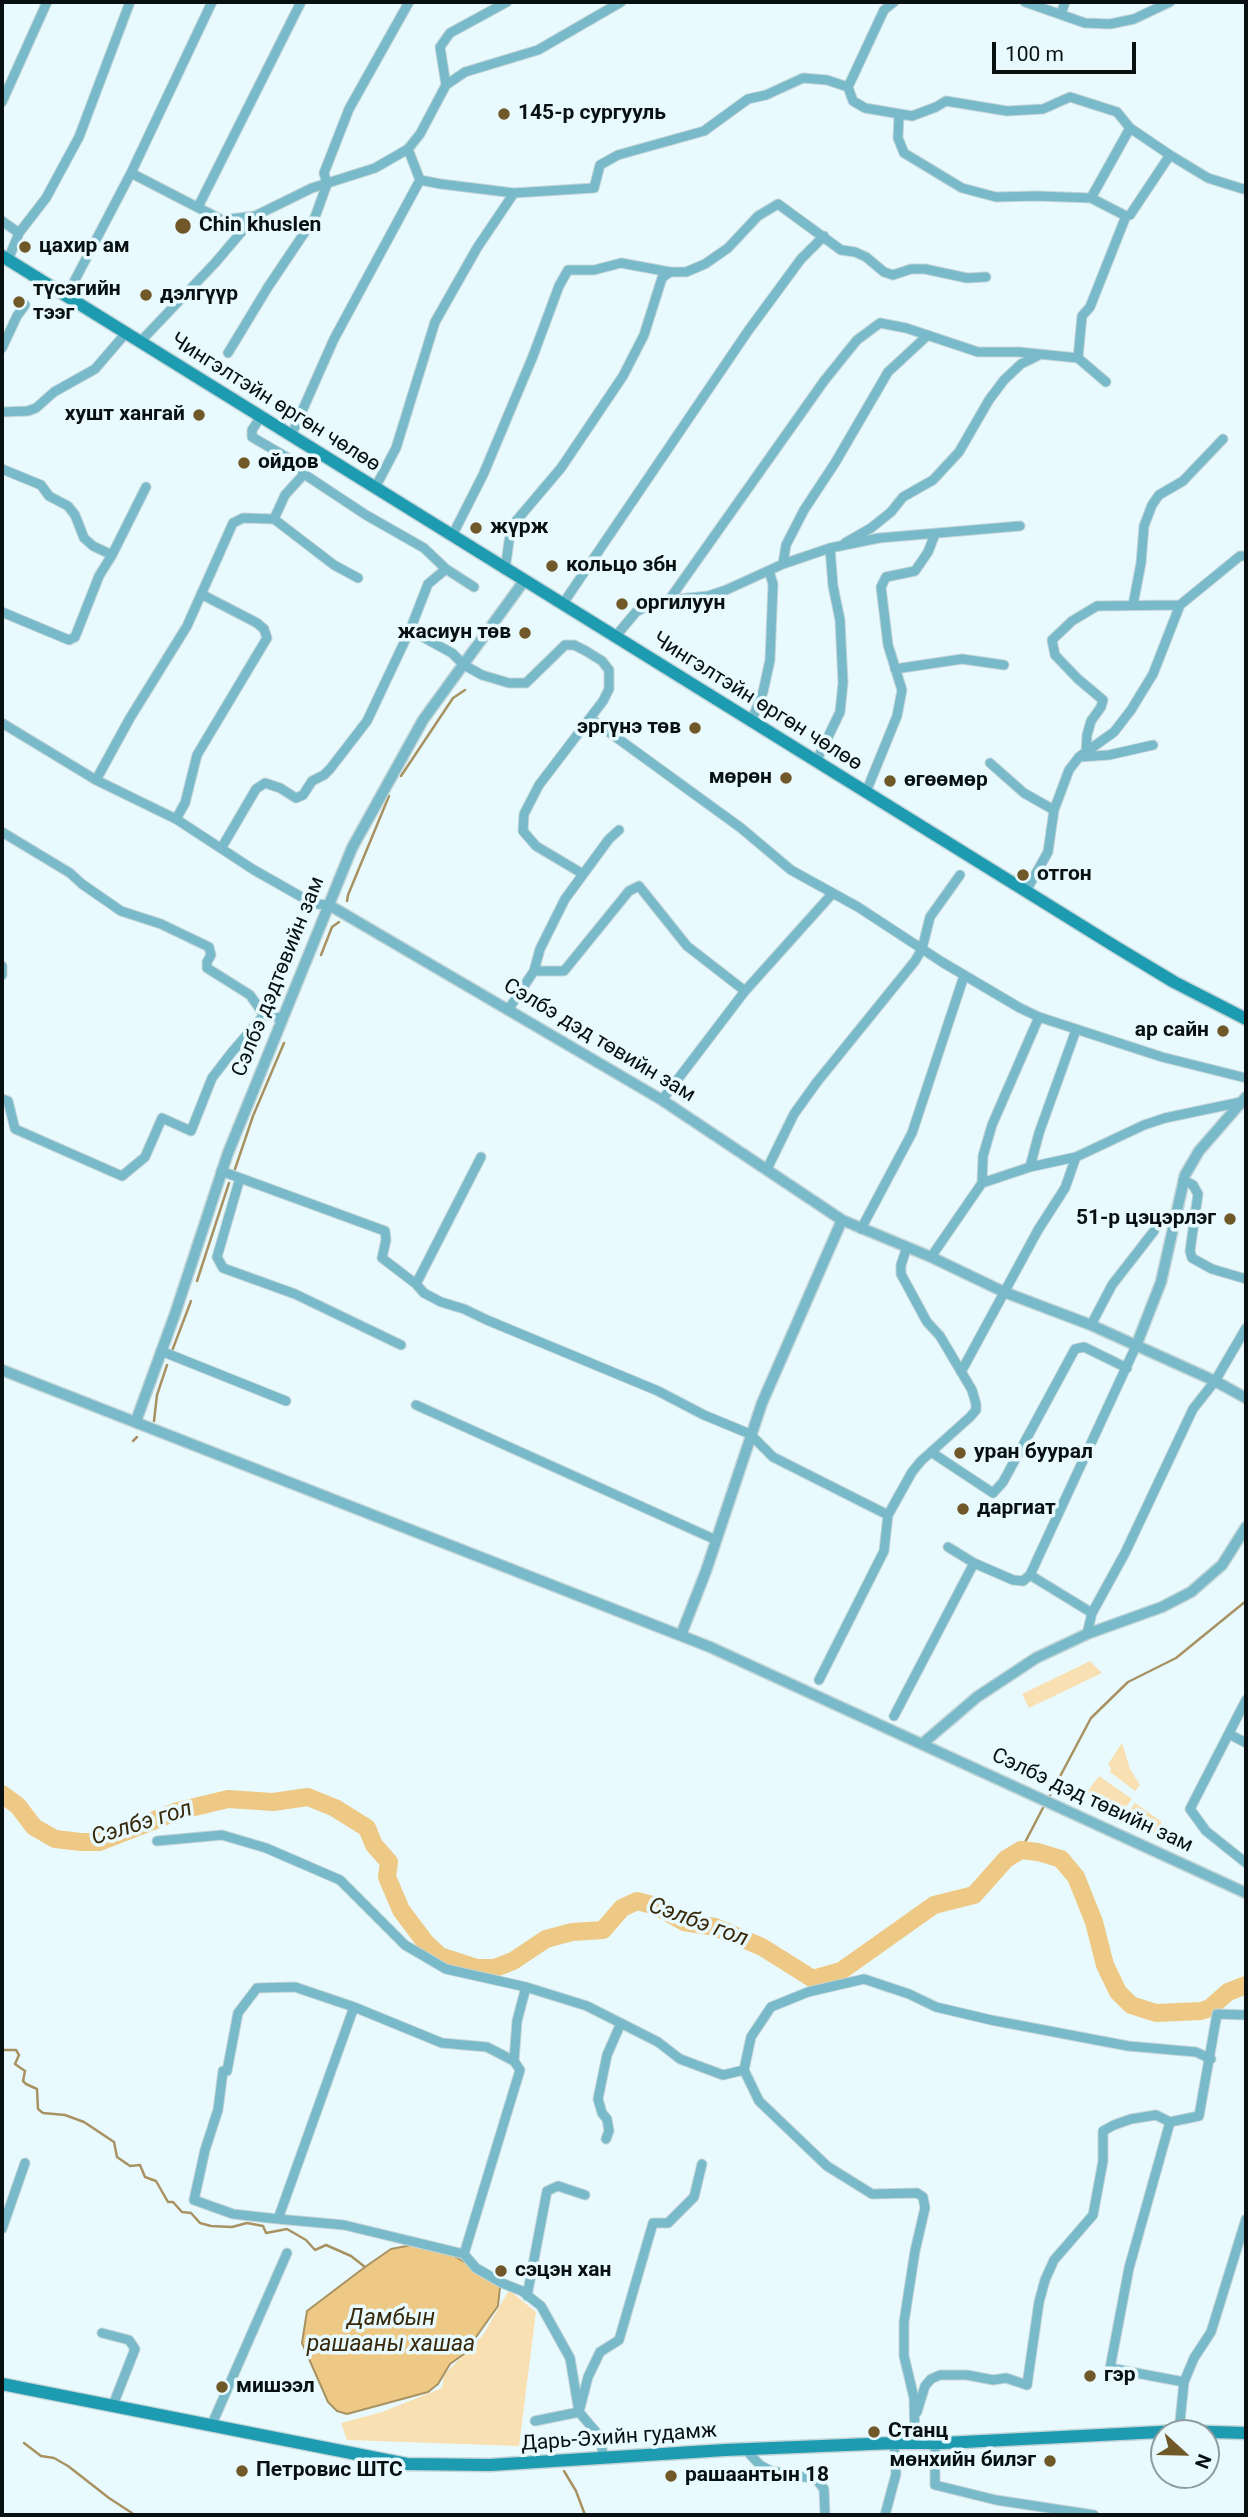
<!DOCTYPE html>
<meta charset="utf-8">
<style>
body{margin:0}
#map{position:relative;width:1248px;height:2517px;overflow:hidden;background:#e8fafe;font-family:Roboto,sans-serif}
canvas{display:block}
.frame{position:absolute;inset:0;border:4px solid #081011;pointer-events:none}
.north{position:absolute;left:1150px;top:2419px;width:70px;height:70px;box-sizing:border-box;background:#e8fafe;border:2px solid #8e9c9f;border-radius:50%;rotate:112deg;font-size:19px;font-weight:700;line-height:28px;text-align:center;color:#081011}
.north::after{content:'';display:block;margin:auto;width:24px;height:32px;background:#705829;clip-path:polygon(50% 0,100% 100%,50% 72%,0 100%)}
.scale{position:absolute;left:992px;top:42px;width:144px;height:32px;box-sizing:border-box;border:4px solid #081011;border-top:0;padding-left:9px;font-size:21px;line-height:24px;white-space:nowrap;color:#081011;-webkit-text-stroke:5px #e8fafe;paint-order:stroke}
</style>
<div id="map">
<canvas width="1248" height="2517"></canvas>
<div class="frame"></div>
<div class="north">N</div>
<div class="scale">100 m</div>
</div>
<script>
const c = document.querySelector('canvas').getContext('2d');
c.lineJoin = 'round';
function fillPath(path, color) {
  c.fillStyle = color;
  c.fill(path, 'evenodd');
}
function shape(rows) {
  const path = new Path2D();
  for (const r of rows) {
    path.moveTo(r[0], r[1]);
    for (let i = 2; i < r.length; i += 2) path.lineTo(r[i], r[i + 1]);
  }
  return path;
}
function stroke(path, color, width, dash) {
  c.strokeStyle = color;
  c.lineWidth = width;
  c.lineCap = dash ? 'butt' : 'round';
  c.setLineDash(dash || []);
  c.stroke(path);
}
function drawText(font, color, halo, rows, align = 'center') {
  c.font = font + ' Roboto,sans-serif';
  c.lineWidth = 7;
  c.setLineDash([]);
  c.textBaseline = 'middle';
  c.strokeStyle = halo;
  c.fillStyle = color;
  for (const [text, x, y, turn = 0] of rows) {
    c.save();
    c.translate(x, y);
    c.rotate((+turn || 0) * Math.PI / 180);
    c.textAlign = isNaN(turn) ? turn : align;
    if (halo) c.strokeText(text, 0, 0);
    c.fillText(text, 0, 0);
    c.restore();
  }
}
const green = shape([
 [1090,1661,1102,1673,1029,1708,1022,1694],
 [1122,1743,1130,1769,1140,1785,1135,1791,1110,1772,1111,1768,1108,1764],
 [1099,1776,1132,1799,1119,1816,1087,1792],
 [1135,1803,1162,1822,1153,1834,1126,1815],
 [509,2290,536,2312,519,2446,347,2440,341,2423,382,2412,442,2388,444,2375,483,2335]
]);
const water = shape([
 [412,2245,454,2256,492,2278,500,2287,498,2306,464,2354,450,2364,438,2384,428,2392,347,2414,337,2411,328,2402,302,2343,307,2311,365,2267,391,2249,412,2245]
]);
const stream = shape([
 [401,776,453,698,465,690],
 [347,901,348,895,389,796],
 [321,955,332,927,339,922],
 [234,1172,253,1116,284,1043],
 [197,1281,229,1183],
 [172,1351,191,1301],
 [154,1421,157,1395,167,1365],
 [133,1441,137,1437],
 [1048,1799,1091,1718,1128,1682,1176,1658,1246,1601],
 [1021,1850,1045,1804],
 [2,2050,16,2050,19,2055,15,2064,25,2071,23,2081,26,2084,37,2089,38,2109,43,2113,65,2115,84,2122,114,2142,117,2157,130,2166,140,2165,145,2177,156,2181,168,2202,173,2202,182,2212,191,2213,200,2223,211,2226,232,2227,247,2223,263,2226,266,2233,287,2229,306,2240,315,2250,326,2245,351,2256,365,2267],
 [24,2443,41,2456,54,2458,68,2466,109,2498,135,2515],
 [564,2471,576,2491,585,2515]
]);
const river = shape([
 [2,1794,18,1806,34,1827,55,1839,81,1842,99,1842,178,1811,228,1799,273,1802,308,1797,335,1808,367,1828,374,1845,389,1862,387,1877,401,1910,425,1942,440,1956,477,1968,495,1968,513,1961,546,1939,572,1932,603,1930,622,1908,637,1901,656,1906,684,1922,715,1927,762,1947,813,1979,841,1971,934,1905,974,1895,1006,1859,1021,1850,1038,1852,1061,1859,1076,1877,1094,1922,1105,1965,1118,1992,1131,2005,1156,2013,1201,2011,1210,2008,1228,1992,1246,1985]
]);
const minor = shape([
 [1025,2,1085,23,1110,24,1134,19,1170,2],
 [1061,14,1065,2],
 [446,85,440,47,450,33,507,2],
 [848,87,884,10,894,2],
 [2,102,47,2],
 [899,114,898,138,904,153,962,188,996,197,1037,196,1091,198,1126,216,1090,307,1082,316,1078,358],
 [408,149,420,180,441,184,514,193,594,188,600,165,618,155,704,131,748,99,766,95,803,78,827,80,848,87,853,101,865,108,912,116,936,107,946,101,1007,111,1043,109,1070,97,1117,112,1130,128,1170,155,1130,215,1126,216],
 [1170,155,1208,178,1243,189],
 [131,173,222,220,255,216,312,188,375,168,408,149,420,134,446,85,465,72,538,50,621,2],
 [327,184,324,173,349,109,409,2],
 [1091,198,1130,128],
 [198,207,301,2],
 [2,221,19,233,8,260],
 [19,233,46,198,79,137,130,2],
 [670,272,686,272,705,264,728,248,758,216,778,204,841,250,855,252,866,257,884,272,893,275,911,269,925,269,967,278,986,277],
 [66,297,131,173,212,2],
 [140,342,215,263,255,216],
 [2,348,17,316,25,305],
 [228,353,268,287,315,217,327,184],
 [2,412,28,411,36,408,54,392,95,369,126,333],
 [260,418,252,430,252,437,295,462,304,474,366,515,424,548,446,569,474,587],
 [291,436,334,339,420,180],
 [2,469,41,485,49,496,68,506,75,515,84,538,93,546,112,555],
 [375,488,396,448,435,322,477,248,514,193],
 [274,519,334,565,358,578],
 [452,536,483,475,533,356,559,286,568,270,594,270,621,263,670,272,662,278,644,335,623,376,561,468,511,527,505,570],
 [845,543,871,528,891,512,903,497,933,480,959,452,989,400,1004,380,1021,364,1039,355],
 [783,564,786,545,804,510,835,463,888,372,928,335],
 [669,600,708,596,726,590,783,564,830,548,879,538,1020,526],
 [562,605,748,331,801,259,824,236],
 [1133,605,1141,563,1144,526,1152,505,1159,495,1183,481,1223,439],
 [2,612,69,640,75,637,99,576,112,555,146,487],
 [410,630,452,653,464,665,482,675,509,683,526,683,565,645,574,645,586,651,602,661,609,670,609,689,603,701,539,785,524,814,523,831,536,846,583,874],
 [615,637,636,612,655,602,669,600,824,381,857,340,880,323,906,328,978,352,1019,352,1078,358,1106,382],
 [895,669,962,659,1004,665],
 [591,719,741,828,791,870,858,907,942,962,1020,1008,1039,1017,1162,1057,1246,1078],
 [751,722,763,692,770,660,773,584,769,571],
 [2,723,96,780,176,819,254,870,307,900,316,904,329,905],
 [1086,752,1087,735,1091,721,1101,707,1103,700,1078,679,1055,655,1052,640,1072,621,1097,606,1180,605],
 [1079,757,1114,732,1131,710,1153,674,1180,605,1240,556,1246,556],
 [816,762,840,712,843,683,840,620,833,586,830,548],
 [990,763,1024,793,1054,810],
 [96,780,130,718,187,626,233,523,243,518,274,519,285,495,304,474],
 [866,792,897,716,902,690,888,645,881,587,886,577,915,571,928,552,935,534],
 [176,819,185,803,197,755,267,638,264,629,257,623,201,594],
 [619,830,609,839,565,899,540,949,534,971,564,971,629,891,639,886,687,946,745,991],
 [2,832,70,873,82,884,121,911,161,924,209,947,211,955,207,962,207,968,250,995,264,1015],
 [222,847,256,789,265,783,280,788,296,798,303,795,312,781,324,775,330,769,367,721,410,630,428,584,446,569],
 [1026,891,1048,852,1054,810,1069,770,1079,757,1109,755,1153,745],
 [2,966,2,975],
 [508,1010,534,971],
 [2,1099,8,1101,15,1129,122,1176,145,1157,162,1118,191,1131,212,1078,232,1052,264,1015,283,1018],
 [662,1100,745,991,832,894],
 [481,1157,416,1284,424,1293,441,1302,464,1309,487,1320,658,1391,704,1415,750,1434,773,1457,888,1515,884,1551,819,1680],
 [1030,1167,1039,1133,1076,1030],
 [767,1169,794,1114,817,1082,915,961,922,949,930,917,960,875],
 [221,1171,385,1231,386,1240,382,1258,416,1284],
 [240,1178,217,1257,223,1268,295,1294,401,1345],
 [1183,1180,1193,1185,1198,1194,1190,1251,1192,1258,1212,1269,1246,1279],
 [982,1183,983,1156,992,1125,1039,1017],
 [861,1229,912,1133,964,976],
 [931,1257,982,1183,1030,1167,1076,1157,1144,1125,1165,1118,1241,1102],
 [1091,1325,1112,1285,1154,1231],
 [161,1351,286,1401],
 [961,1372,1038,1230,1065,1188,1076,1157],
 [416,1405,716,1540],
 [931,1452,993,1493,1003,1482,1075,1349,1084,1347,1127,1368],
 [888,1515,912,1472,921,1461,970,1417,976,1410,976,1404,972,1390,940,1336,927,1322,901,1274,901,1265,907,1247],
 [948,1547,974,1563,1013,1580,1023,1581,1030,1575,1092,1613],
 [1030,1575,1136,1346],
 [1087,1634,1092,1613,1125,1553,1193,1409,1215,1381,1246,1328],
 [1246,1700,1190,1809,1206,1831,1246,1863],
 [894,1716,974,1563],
 [1229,1734,1246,1743],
 [157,1841,222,1835,266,1848,340,1880,405,1945,446,1969,526,1987],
 [354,2007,278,2219,344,2225,464,2254],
 [514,2061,517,2021,526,1987,587,2006,658,2042,680,2059,723,2075,744,2070],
 [1170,2122,1129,2268,1110,2368,1184,2382],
 [606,2139,609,2131,607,2119,602,2113,598,2099,607,2055,621,2023],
 [278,2219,233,2214,194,2200,205,2150,218,2110,223,2071,227,2071,238,2013,257,1988,295,1987,354,2007,442,2043,487,2047,514,2061,520,2070,464,2254,476,2268,502,2283,522,2291,541,2306,570,2358,579,2412,601,2438,603,2458],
 [2,2229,25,2163],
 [527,2296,547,2191,558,2186,585,2195],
 [102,2333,129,2340,135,2349,113,2405],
 [917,2412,925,2386,931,2379,940,2375,967,2375,993,2380,1006,2378,1027,2385,1039,2302,1045,2280,1054,2260,1093,2215,1103,2161,1103,2131,1114,2125,1131,2119,1156,2115,1170,2122,1199,2116,1217,2014,1246,2015],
 [535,2421,579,2412,588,2377,600,2352,619,2340,653,2223,668,2223,694,2197,702,2164],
 [212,2424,287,2253],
 [1179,2431,1184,2382,1194,2358,1211,2332,1246,2219],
 [915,2443,914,2398,904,2356,904,2322,915,2251,925,2208,923,2197,917,2193,872,2194,827,2166,759,2101,744,2070,751,2037,771,2007,808,1992,864,1979,909,1994,936,2007,991,2020,1128,2046,1196,2052,1211,2059],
 [935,2443,935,2485,996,2500,1094,2515],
 [745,2449,760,2465,771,2471,816,2479,824,2489,825,2515],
 [885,2515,896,2474,894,2443]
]);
const tertiary = shape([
 [329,905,662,1100,842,1220,931,1257,1004,1292,1091,1325,1215,1381,1246,1398],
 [1136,1346,1161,1282,1185,1175,1199,1151,1246,1097],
 [2,1370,710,1647,1246,1893],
 [136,1421,175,1314,228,1153,352,848,423,720,524,581],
 [681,1635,706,1571,762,1403,842,1220],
 [922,1744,977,1697,1036,1658,1087,1634,1162,1607,1191,1592,1222,1565,1246,1527]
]);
const secondary = shape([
 [2,256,1116,947,1174,982,1246,1019],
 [2,2384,407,2464,490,2465,725,2450,894,2443,944,2443,1179,2431,1246,2433]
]);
const markers = [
 [504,114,7,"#705829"],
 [183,226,9,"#705829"],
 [25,247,7,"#705829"],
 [146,295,7,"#705829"],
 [19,302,7,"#705829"],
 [199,415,7,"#705829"],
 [244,463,7,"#705829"],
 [476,528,7,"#705829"],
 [552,566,7,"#705829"],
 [622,604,7,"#705829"],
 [525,633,7,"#705829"],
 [695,728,7,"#705829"],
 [786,778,7,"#705829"],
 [890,781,7,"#705829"],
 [1023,875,7,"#705829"],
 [1223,1031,7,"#705829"],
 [1230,1219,7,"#705829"],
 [960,1453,7,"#705829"],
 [963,1509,7,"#705829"],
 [501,2271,7,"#705829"],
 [1090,2376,7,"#705829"],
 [222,2387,7,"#705829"],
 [874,2432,7,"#705829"],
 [1050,2461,7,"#705829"],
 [242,2471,7,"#705829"],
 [671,2476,7,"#705829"]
];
const poiNames = [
 ["145-р сургууль",518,114],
 ["Chin khuslen",199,226],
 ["цахир ам",39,247],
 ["түсэгийн",33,290],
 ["тээг",33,314],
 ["дэлгүүр",160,295],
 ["хушт хангай",185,415,"right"],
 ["ойдов",258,463],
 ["жүрж",490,528],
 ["кольцо збн",566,566],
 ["оргилуун",636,604],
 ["жасиун төв",511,633,"right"],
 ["эргүнэ төв",681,728,"right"],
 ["мөрөн",772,778,"right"],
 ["өгөөмөр",904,781],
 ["отгон",1037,875],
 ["ар сайн",1209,1031,"right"],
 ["51-р цэцэрлэг",1216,1219,"right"],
 ["уран буурал",974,1453],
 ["даргиат",977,1509],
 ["сэцэн хан",515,2271],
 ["гэр",1104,2376],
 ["мишээл",236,2387],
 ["Станц",888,2432],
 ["мөнхийн билэг",1036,2461,"right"],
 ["Петровис ШТС",256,2471],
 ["рашаантын 18",685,2476]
];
const streetNames = [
 ["Чингэлтэйн өргөн чөлөө",275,403,32],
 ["Чингэлтэйн өргөн чөлөө",757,702,32],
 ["Сэлбэ дэдтөвийн зам",279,977,-68],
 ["Сэлбэ дэд төвийн зам",599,1041,31],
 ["Сэлбэ дэд төвийн зам",1092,1801,25],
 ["Дарь-Эхийн гудамж",619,2438,-4]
];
const waterNames = [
 ["Сэлбэ гол",142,1824,-17],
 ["Сэлбэ гол",698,1923,20],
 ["Дамбын",391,2319],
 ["рашааны хашаа",391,2345]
];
fillPath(green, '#f9e0b3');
fillPath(water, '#eec985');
stroke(water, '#a99262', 2);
stroke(stream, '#a99262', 2.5);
stroke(river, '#eec985', 18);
stroke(minor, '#c4d5d8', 11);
stroke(tertiary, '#c4d5d8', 13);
stroke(secondary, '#c4d5d8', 15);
stroke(minor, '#78bac9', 9);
stroke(tertiary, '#78bac9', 10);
stroke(secondary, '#1d9bb1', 12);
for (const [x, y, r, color] of markers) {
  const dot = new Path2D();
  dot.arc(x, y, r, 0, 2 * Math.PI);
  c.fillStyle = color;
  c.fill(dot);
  stroke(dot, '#e8fafe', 2.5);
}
drawText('bold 21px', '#081011', '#e8fafe', poiNames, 'left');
drawText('21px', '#081011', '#e8fafe', streetNames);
drawText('italic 23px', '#39290b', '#e8fafe', waterNames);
</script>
